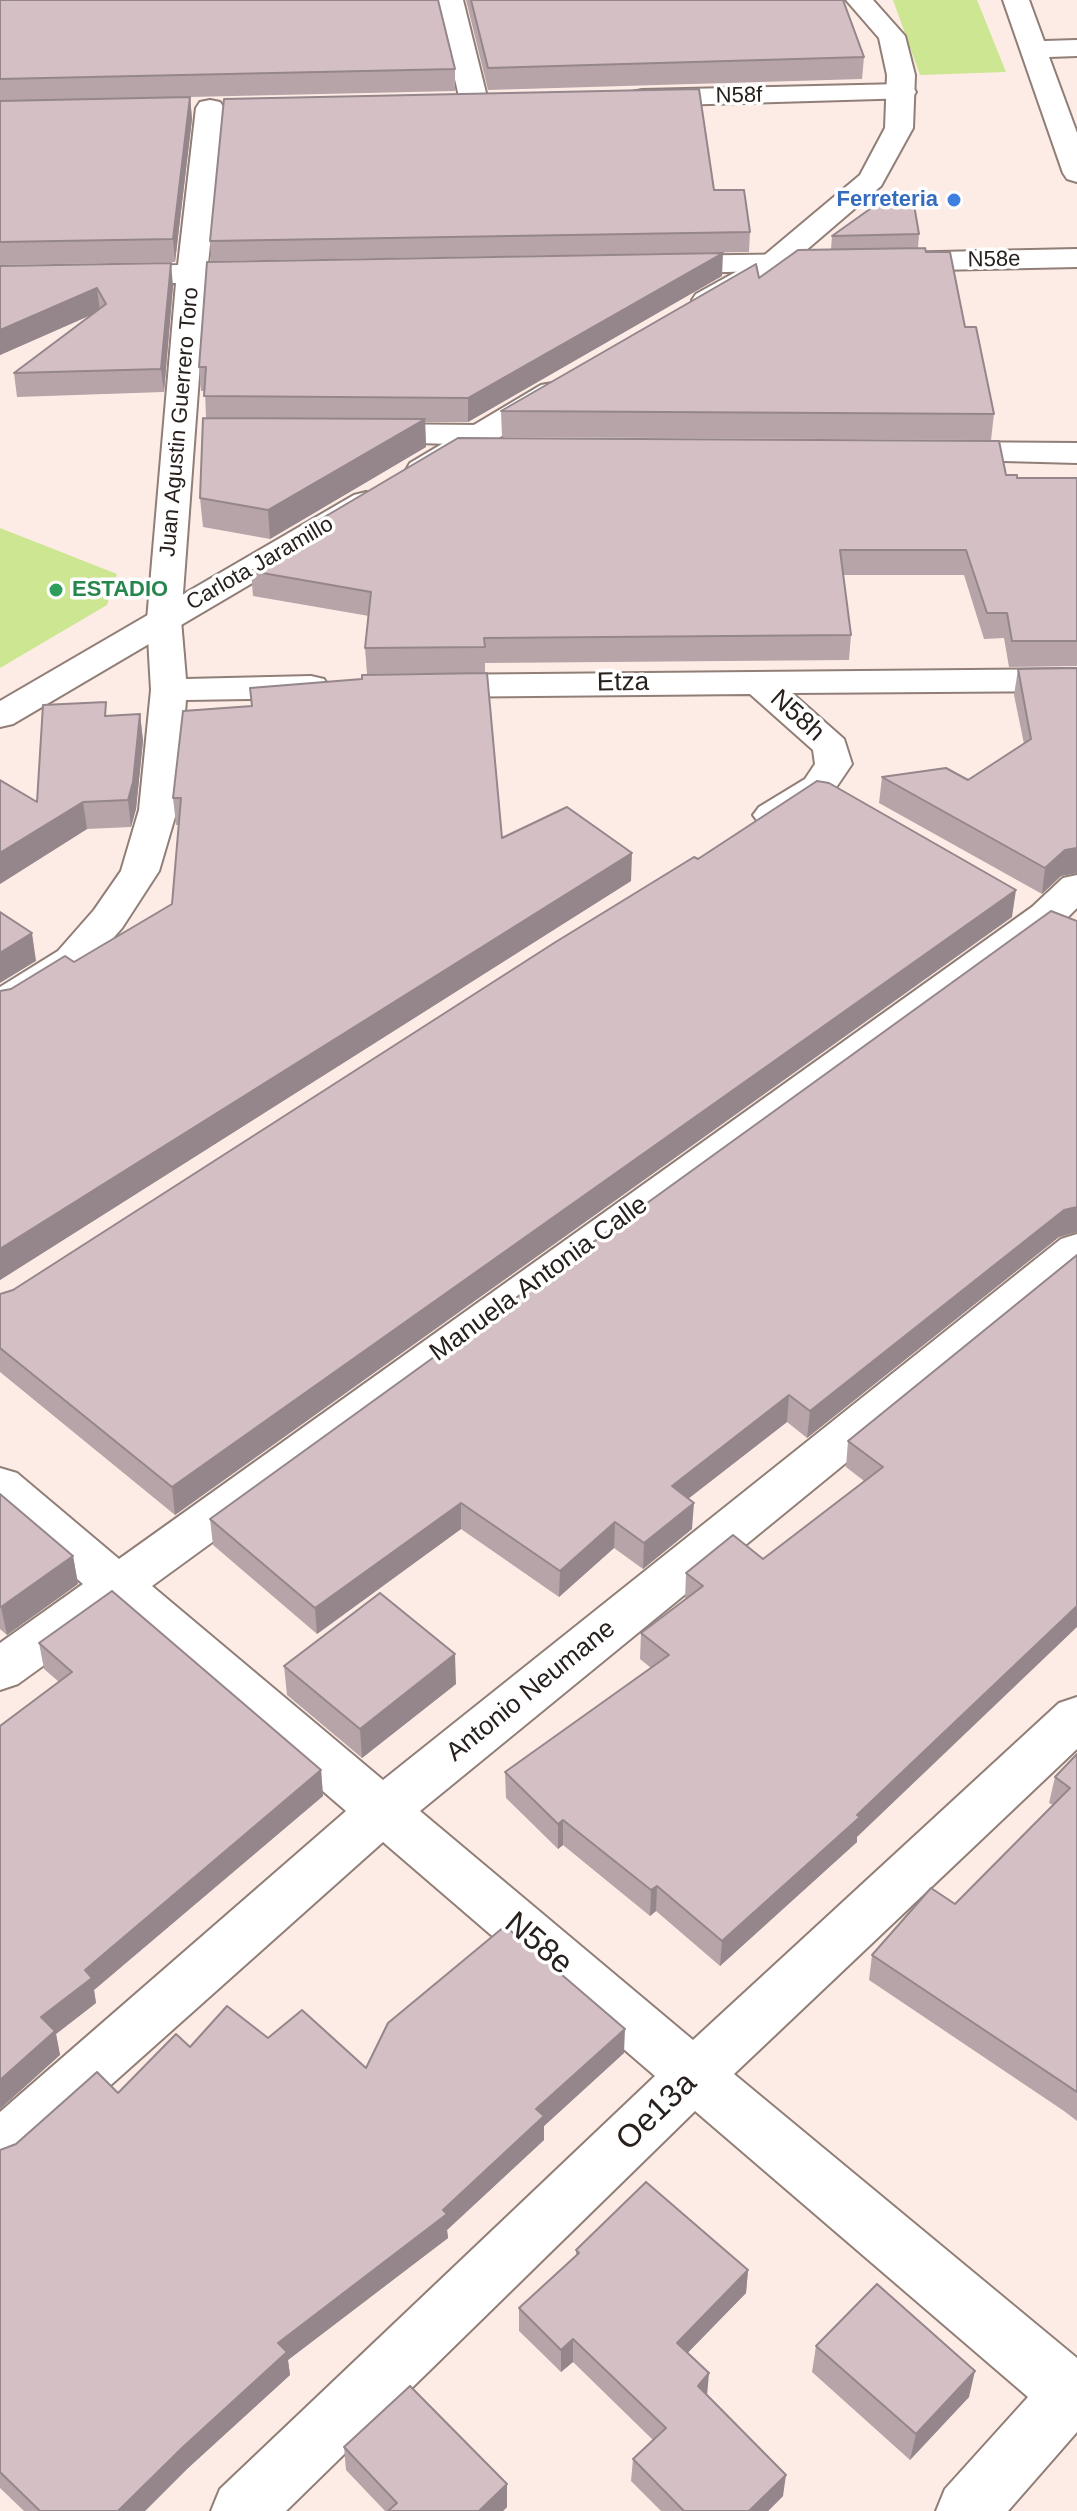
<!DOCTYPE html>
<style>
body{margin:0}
canvas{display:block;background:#fdece6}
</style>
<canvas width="1077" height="2511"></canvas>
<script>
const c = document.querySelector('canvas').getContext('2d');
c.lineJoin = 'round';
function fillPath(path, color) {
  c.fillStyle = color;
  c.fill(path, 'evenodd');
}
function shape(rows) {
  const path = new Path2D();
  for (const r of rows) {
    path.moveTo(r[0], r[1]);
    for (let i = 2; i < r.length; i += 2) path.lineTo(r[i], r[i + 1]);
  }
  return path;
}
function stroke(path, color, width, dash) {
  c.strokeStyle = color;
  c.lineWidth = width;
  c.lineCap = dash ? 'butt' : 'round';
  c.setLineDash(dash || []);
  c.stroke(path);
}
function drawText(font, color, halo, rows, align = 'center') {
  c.font = font + ' Arial,sans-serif';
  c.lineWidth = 7;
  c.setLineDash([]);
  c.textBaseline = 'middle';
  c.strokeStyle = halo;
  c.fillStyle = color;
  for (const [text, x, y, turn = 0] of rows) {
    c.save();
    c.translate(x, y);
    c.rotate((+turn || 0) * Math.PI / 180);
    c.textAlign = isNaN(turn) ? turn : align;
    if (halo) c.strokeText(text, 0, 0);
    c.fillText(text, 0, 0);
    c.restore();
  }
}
const green = shape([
 [893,0,977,0,1006,72,920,75],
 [0,528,117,574,107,605,0,668]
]);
const minor = shape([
 [437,0,463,0,488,101,484,107,474,109,464,107,460,101,437,0],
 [1003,0,1029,0,1044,41,1077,40,1077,56,1049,57,1077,133,1077,182,1067,179,1063,173,1003,0],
 [902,84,912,86,916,92,912,98,642,106,632,104,628,98,632,92,642,90,902,84],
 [210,100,220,102,224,108,208,264,267,263,278,266,282,272,278,278,267,281,206,282,181,620,186,679,311,676,324,679,329,687,324,695,311,698,186,700,177,810,159,871,122,928,86,969,14,1014,0,1018,0,987,58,951,94,910,121,871,139,810,151,690,147,620,176,283,0,286,0,268,178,265,196,108,200,102,210,100],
 [1077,249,1077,267,891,271,880,268,876,262,880,256,891,253,1077,249],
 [811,254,822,257,826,263,822,269,663,274,652,271,648,265,652,259,663,256,811,254],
 [367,424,481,425,492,428,497,435,492,442,481,445,356,441,351,434,356,427,367,424],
 [941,442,1077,443,1077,463,930,459,925,452,930,445,941,442],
 [1077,669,1077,691,792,693,844,739,852,764,831,795,785,823,772,826,759,823,753,815,759,807,805,779,815,764,813,750,750,694,428,697,415,694,410,686,415,678,428,675,1077,669],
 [1077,875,1077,908,1060,925,152,1586,383,1780,1061,1239,1077,1234,1077,1274,420,1811,693,2040,1059,1703,1077,1697,1077,1749,734,2074,1077,2358,1077,2432,1008,2511,936,2511,945,2489,1028,2397,695,2111,286,2511,211,2511,220,2489,655,2076,383,1842,20,2166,0,2174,0,2112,346,1811,116,1613,18,1684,0,1690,0,1643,83,1584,0,1513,0,1468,17,1473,119,1559,1032,907,1063,878,1077,875]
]);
const tertiary = shape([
 [846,0,873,0,905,36,915,75,913,128,881,186,783,270,718,306,696,306,692,300,696,294,761,258,860,175,885,128,887,75,879,38,846,0],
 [552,383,563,385,568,392,563,399,434,477,422,480,410,477,406,470,410,463,541,385,552,383],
 [366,492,378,495,383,502,378,509,13,724,0,727,0,701,354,495,366,492]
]);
const wall = shape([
 [0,0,455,69,455,91,190,97,192,119,175,262,0,265],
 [466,0,843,0,864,57,862,79,488,90],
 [714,190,750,232,749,252,211,261,210,241],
 [919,234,918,248,926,252,965,327,994,414,991,440,502,437,501,411,759,278,831,249,832,236],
 [0,266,173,286,164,392,17,397,14,373,91,315,0,355],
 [722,276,468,422,425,422,426,447,270,539,203,527,200,498,206,418,205,391,201,391,199,367],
 [1006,475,1017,478,1077,478,1077,666,1009,667,1004,638,984,639,964,575,843,575,851,635,849,660,485,663,485,673,367,674,365,648,369,616,253,596,251,571,316,532,316,522],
 [1077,668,1077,873,1061,876,1042,894,879,803,882,777,968,780,1024,744,1014,695,1018,669],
 [183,711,502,838,631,881,0,1280,0,991,11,989,74,962,172,904,179,825,176,825,173,798],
 [140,714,143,741,136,809,131,827,87,829,0,884,0,780,37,802,107,716],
 [698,859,1012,917,175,1515,0,1372,0,1294,13,1290],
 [1077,921,1077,1232,1059,1237,807,1438,787,1422,688,1499,692,1529,643,1569,614,1548,559,1597,461,1529,317,1634,213,1545,210,1519],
 [1077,1255,857,1837,857,1842,720,1966,656,1911,650,1916,563,1845,558,1849,506,1798,505,1772,651,1668,640,1659,641,1633,685,1600,686,1573,763,1559,864,1481,846,1467,848,1441],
 [0,1494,73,1556,78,1584,7,1635,0,1629],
 [39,1643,321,1770,323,1796,94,1990,96,2003,56,2034,60,2055,0,2109,59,1682,44,1669],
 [284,1666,456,1684,362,1758,287,1695],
 [1077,1754,1077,2121,1064,2111,869,1980,872,1955,955,1904,1053,1805,1049,1803,1055,1777],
 [268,2038,366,2068,624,2053,544,2126,544,2140,447,2230,448,2238,288,2360,290,2375,187,2469,145,2511,24,2511,0,2488,0,2150,16,2144,118,2093,190,2047],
 [576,2250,748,2270,746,2293,687,2353,707,2396,783,2496,768,2511,661,2511,631,2481,633,2459,653,2440,573,2362,561,2372,519,2331,519,2308,576,2256],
 [816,2346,969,2397,910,2460,812,2372],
 [344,2447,507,2484,507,2507,503,2511,385,2511,346,2470]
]);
const shadedWall = shape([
 [190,97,192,119,175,262,173,239],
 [723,253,722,276,468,422,468,398],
 [171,263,173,286,164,392,161,369],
 [97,288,100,311,0,355,0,330],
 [425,419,426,447,270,539,268,510],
 [140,714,143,741,136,809,131,827,128,800],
 [83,802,87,829,0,884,0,853],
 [1077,848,1077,873,1061,876,1042,894,1045,868,1065,850],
 [632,853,631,881,0,1280,0,1249],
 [1016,890,1012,917,175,1515,172,1487],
 [32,933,36,961,0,983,0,953],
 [1077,1207,1077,1232,1059,1237,807,1438,810,1411,1064,1210],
 [789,1395,787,1422,671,1512,672,1486],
 [461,1503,461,1529,317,1634,315,1608],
 [694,1503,692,1529,643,1569,644,1543],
 [615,1522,614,1548,559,1597,560,1571],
 [73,1556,78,1584,7,1635,1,1607],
 [1077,1606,1077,1627,857,1837,857,1842,720,1966,722,1941,857,1815],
 [455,1654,456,1684,362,1758,360,1729],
 [321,1770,323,1796,94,1990,96,2003,56,2034,60,2055,0,2109,0,2080,41,2017,85,1970],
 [563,1820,563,1845,558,1849,558,1824],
 [657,1886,656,1911,650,1916,651,1890],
 [625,2029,624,2053,544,2126,544,2140,447,2230,448,2238,288,2360,290,2375,187,2469,145,2511,118,2511,278,2343,443,2210,536,2109],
 [748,2270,746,2293,675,2366,677,2343],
 [573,2339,573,2362,561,2372,561,2350],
 [975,2371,969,2397,910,2460,916,2434],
 [709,2373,707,2396,698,2386],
 [786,2475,783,2496,768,2511,749,2511],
 [507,2484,507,2507,503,2511,479,2511]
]);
const building = shape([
 [0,0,438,0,455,69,0,79,0,0],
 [471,0,843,0,864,57,488,68,471,0],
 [699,89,714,190,744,190,750,232,210,241,224,99,699,89],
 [190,97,173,239,0,242,0,101,190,97],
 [884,199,913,199,919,234,832,236,884,199],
 [925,248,926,252,950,252,965,327,976,327,994,414,501,411,756,264,759,278,798,250,925,248],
 [723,253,468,398,204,396,206,367,199,367,207,262,723,253],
 [171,263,161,369,14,373,106,304,97,288,0,330,0,266,171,263],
 [203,418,425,419,268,510,200,498,203,418],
 [458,438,999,441,1006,475,1017,475,1017,478,1077,478,1077,641,1012,641,1007,613,987,613,966,550,840,550,851,635,484,638,485,647,365,648,371,592,251,571,330,524,316,522,458,438],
 [1077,668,1077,848,1065,850,1045,868,882,777,946,768,968,780,1031,739,1018,669,1077,668],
 [487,673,502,838,567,807,632,853,0,1249,0,991,11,989,65,956,74,962,172,904,181,798,173,798,183,711,252,706,250,688,362,679,362,675,487,673],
 [106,702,105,716,140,714,133,782,128,800,83,802,0,853,0,780,37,802,43,705,106,702],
 [817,781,829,783,1016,890,172,1487,0,1348,0,1294,13,1290,554,943,694,857,698,859,817,781],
 [1051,911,1077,921,1077,1207,1064,1210,810,1411,789,1395,672,1486,694,1503,644,1543,615,1522,560,1571,461,1503,315,1608,210,1519,1051,911],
 [0,912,32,933,0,953,0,912],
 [1077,1255,1077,1606,857,1815,860,1817,722,1941,657,1886,651,1890,563,1820,558,1824,505,1772,669,1655,641,1633,703,1586,686,1573,733,1535,763,1559,883,1467,848,1441,1077,1255],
 [0,1494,73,1556,1,1607,0,1606,0,1494],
 [112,1591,321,1770,85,1970,92,1978,41,2017,55,2031,0,2080,0,1726,72,1672,39,1643,112,1591],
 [380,1593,455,1654,360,1729,284,1666,380,1593],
 [1077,1754,1077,2092,872,1955,931,1888,955,1904,1070,1788,1055,1777,1077,1754],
 [505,1926,625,2029,536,2109,544,2116,443,2210,447,2214,278,2343,287,2352,183,2447,118,2511,40,2511,0,2472,0,2150,16,2144,97,2072,118,2093,176,2034,190,2047,227,2006,268,2038,302,2010,366,2068,388,2023,505,1926],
 [646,2182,748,2270,677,2343,709,2373,698,2386,786,2475,749,2511,684,2511,633,2459,666,2428,573,2339,561,2350,519,2308,579,2253,576,2250,646,2182],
 [877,2284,975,2371,916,2434,816,2346,877,2284],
 [410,2386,507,2484,479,2511,388,2511,397,2503,344,2447,410,2386]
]);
const markers = [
 [954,200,8,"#3f7fe0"],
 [56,590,8,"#2e9e5b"]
];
const farStreetnames = [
 ["N58f",739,96,-1],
 ["N58e",994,260,-1],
 ["Juan Agustin Guerrero Toro",180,422,-85],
 ["Carlota Jaramillo",260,564,-30]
];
const farShopnames = [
 ["Ferreteria",938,200]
];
const farLeisurenames = [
 ["ESTADIO",72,590]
];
const streetNames = [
 ["Etza",623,683,-1],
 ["N58h",797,716,42],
 ["Manuela Antonia Calle",539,1279,-36],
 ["Antonio Neumane",531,1691,-39]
];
const nearStreetnames = [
 ["N58e",538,1944,40],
 ["Oe13a",657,2112,-44]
];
fillPath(green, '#cce691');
stroke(minor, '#907e77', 4);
stroke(tertiary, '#907e77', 4);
fillPath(minor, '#fff');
fillPath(tertiary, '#fff');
fillPath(wall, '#b6a4a9');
fillPath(shadedWall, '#94868a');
fillPath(building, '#d4bfc5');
stroke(building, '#94868a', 2);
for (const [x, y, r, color] of markers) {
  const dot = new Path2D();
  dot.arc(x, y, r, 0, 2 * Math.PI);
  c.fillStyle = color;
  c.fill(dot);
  stroke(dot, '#fff', 3);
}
drawText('22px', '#27201d', '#fff', farStreetnames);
drawText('bold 22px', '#366cbe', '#fff', farShopnames, 'right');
drawText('bold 22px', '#27864d', '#fff', farLeisurenames, 'left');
drawText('26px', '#27201d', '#fff', streetNames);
drawText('32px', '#27201d', '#fff', nearStreetnames);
</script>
